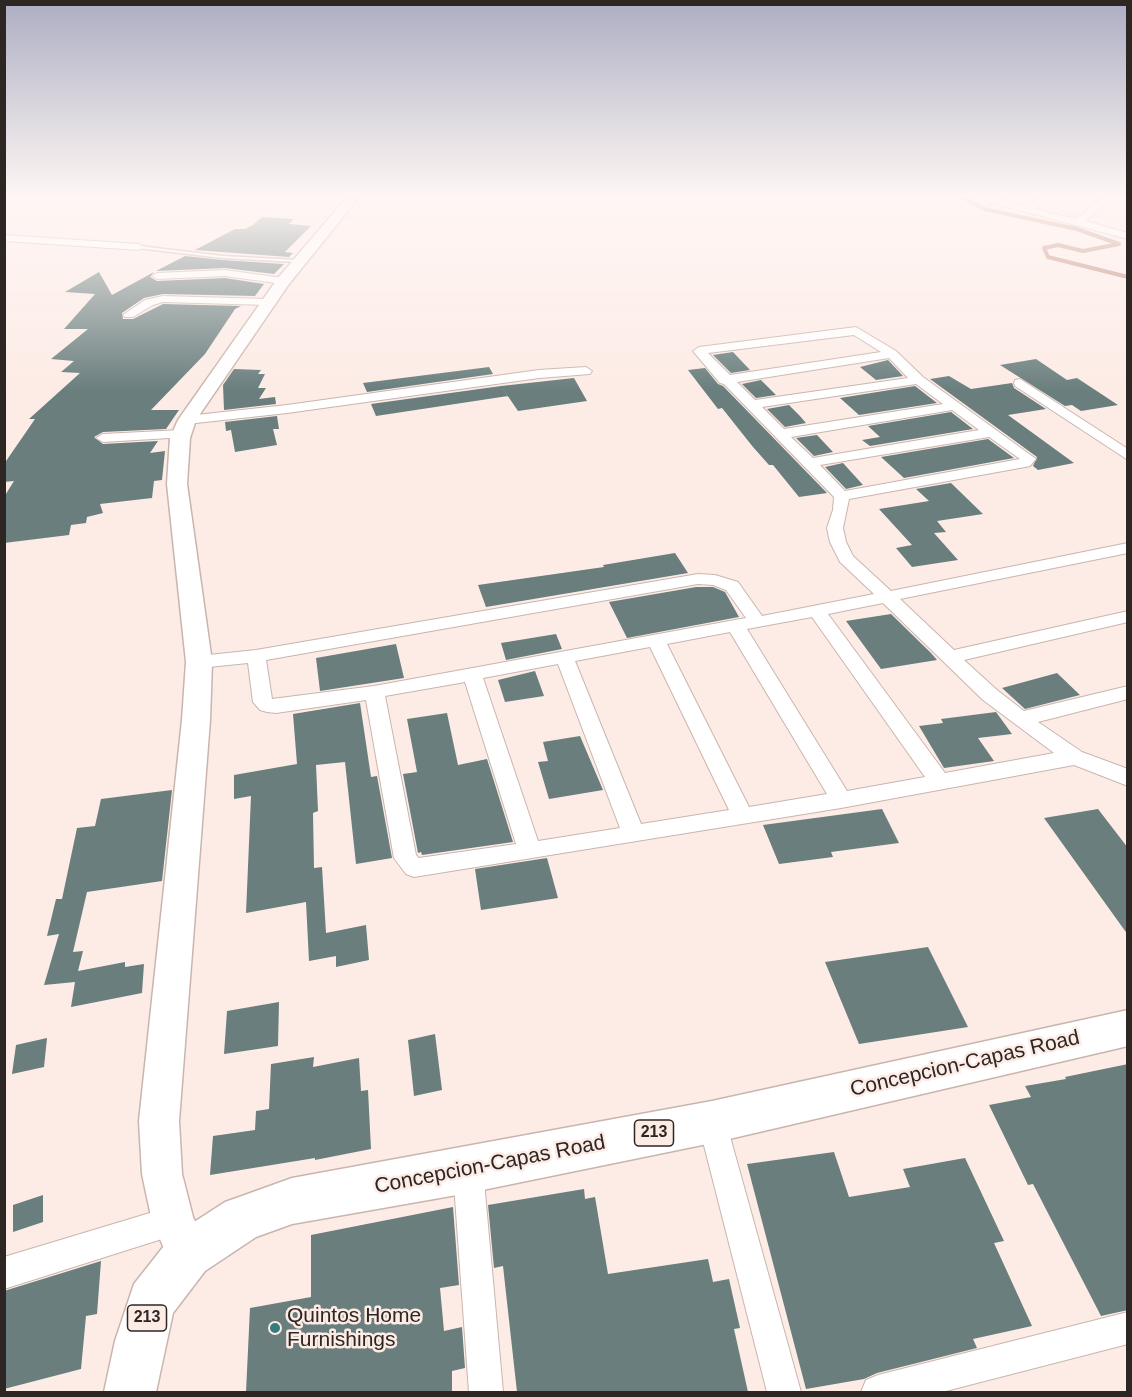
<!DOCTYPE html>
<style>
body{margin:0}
#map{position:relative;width:1132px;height:1397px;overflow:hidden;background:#fdece6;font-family:Helvetica,sans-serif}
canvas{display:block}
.frame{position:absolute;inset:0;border:6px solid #2e2623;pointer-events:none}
</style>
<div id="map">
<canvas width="1132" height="1397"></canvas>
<div class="frame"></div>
</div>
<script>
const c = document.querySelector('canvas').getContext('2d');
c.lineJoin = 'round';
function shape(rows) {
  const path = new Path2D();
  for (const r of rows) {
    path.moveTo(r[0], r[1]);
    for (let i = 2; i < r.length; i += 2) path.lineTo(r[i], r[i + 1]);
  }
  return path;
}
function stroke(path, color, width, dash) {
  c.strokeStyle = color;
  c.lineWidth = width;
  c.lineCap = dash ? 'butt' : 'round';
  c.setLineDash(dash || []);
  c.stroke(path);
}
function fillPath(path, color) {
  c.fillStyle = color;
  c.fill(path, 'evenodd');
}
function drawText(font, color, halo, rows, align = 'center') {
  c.font = font + ' Helvetica,sans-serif';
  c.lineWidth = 5;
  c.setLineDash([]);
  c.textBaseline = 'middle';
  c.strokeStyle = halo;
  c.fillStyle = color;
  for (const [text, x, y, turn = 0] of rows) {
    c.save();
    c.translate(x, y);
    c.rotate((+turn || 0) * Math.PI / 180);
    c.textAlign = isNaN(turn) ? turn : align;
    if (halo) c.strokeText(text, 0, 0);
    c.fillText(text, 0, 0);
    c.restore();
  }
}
const stream = shape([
 [960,196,984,209,1077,229,1119,244,1083,251,1058,245,1044,248,1048,257,1128,277]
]);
const building = shape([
 [262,217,294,219,289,224,311,226,285,252,293,253,289,257,195,250,235,229,245,229,253,225],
 [185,256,223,260,284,264,274,274,225,268,156,271],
 [99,272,112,295,154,272,150,277,157,281,225,278,264,284,255,296,163,294,144,298,122,313,123,319,133,319,163,304,241,306,235,309,205,354,151,410,179,410,166,429,103,432,94,437,103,444,158,441,150,453,165,451,162,480,154,481,152,498,100,504,103,513,87,517,86,523,71,525,69,535,4,543,4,497,14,481,4,482,4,464,35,419,29,419,80,373,61,372,74,361,51,359,88,329,64,329,95,294,65,292],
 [733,352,750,370,731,373,713,355],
 [1036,359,1067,380,1077,378,1118,405,1081,411,1072,405,1065,406,1000,365],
 [888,360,903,376,876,380,860,367],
 [489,367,493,374,367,392,363,383],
 [705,368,718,384,723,386,827,493,799,497,773,465,769,465,753,447,722,408,718,409,688,370],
 [234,369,261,370,258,374,265,374,258,388,266,388,259,399,275,397,276,404,224,410,223,385],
 [949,376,971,389,1012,383,1014,388,1046,409,1008,415,1074,463,1038,470,1033,466,1037,457,930,379],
 [574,378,587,401,518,411,501,386],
 [761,380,776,395,756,398,742,384],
 [501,386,508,396,376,416,371,404],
 [915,386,937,403,859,415,840,398],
 [789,405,799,415,806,423,785,427,767,409],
 [951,412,973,429,870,446,862,440,880,437,868,426],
 [277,416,279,429,273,429,277,445,235,452,231,430,226,431,225,422],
 [817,435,833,452,814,456,796,438],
 [988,439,1014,458,904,478,881,457],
 [843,463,863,485,846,489,825,467],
 [951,483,983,514,937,521,946,532,934,533,958,560,912,567,896,548,912,545,879,509,929,501,916,489],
 [675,553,688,573,486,607,478,585,604,567,603,565],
 [696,587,713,587,725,592,739,617,627,638,609,602],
 [891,614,931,653,937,660,881,669,846,621],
 [556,634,562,649,506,660,501,643],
 [396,644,404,678,320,691,316,658],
 [535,671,544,696,505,702,498,680],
 [1057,673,1080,695,1025,709,1002,688],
 [360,703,371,777,377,776,392,858,356,864,345,762,316,765,318,811,313,813,314,868,322,867,326,933,366,925,369,960,336,967,336,956,309,961,306,902,246,913,251,796,234,799,234,775,297,764,293,714],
 [996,712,1012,734,978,738,994,761,944,768,919,726,943,723,941,719],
 [447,713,458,765,487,759,513,842,422,855,421,852,418,853,403,774,417,772,407,719],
 [580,736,603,790,549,799,538,762,548,761,543,742],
 [172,790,162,881,87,892,73,952,83,951,78,971,125,962,125,967,144,964,142,993,71,1007,75,982,44,985,59,934,47,936,56,899,62,899,77,828,95,826,101,799],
 [882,809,899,843,831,852,833,857,779,864,763,825],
 [1098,809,1128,848,1128,935,1044,818],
 [547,858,558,898,481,910,475,869],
 [928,947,968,1027,859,1044,825,962],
 [279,1002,278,1046,224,1054,227,1011],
 [435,1034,442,1090,414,1096,408,1040],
 [47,1038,44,1067,12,1074,16,1045],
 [314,1057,313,1067,359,1058,361,1091,368,1090,371,1149,315,1160,315,1158,210,1175,213,1136,255,1130,256,1111,269,1109,271,1064],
 [1128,1064,1128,1310,1101,1316,1033,1184,1028,1185,989,1105,1031,1097,1025,1086,1066,1079,1065,1077],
 [834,1152,849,1197,910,1187,903,1169,965,1158,1004,1241,994,1243,1032,1326,973,1339,977,1348,877,1373,864,1379,806,1389,747,1164],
 [584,1189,585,1199,595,1197,608,1274,708,1259,713,1282,729,1279,740,1328,734,1329,748,1392,517,1392,503,1266,494,1268,488,1205],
 [43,1195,43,1222,13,1232,13,1205],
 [453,1207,459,1285,440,1288,444,1331,462,1327,465,1368,452,1371,452,1392,246,1392,250,1308,311,1297,311,1235],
 [101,1261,97,1314,86,1316,81,1369,4,1389,4,1291]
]);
const lane = shape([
 [139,246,223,256,297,260,299,261,297,262,223,258,137,248,139,246]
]);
const street = shape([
 [982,196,991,196,1027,207,1040,196,1049,196,1035,209,1076,219,1104,196,1113,196,1086,221,1128,233,1128,239,989,202,982,196],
 [4,235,139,244,144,247,139,250,4,241,4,235],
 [225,270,283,278,288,281,283,284,225,276,157,279,152,276,157,273,225,270],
 [163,296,268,299,274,302,268,305,163,302,153,305,133,317,125,317,123,315,145,300,163,296],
 [856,327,896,351,923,377,1036,459,1030,466,1025,467,849,499,843,528,846,542,853,556,891,591,1128,543,1128,553,900,599,954,650,1128,611,1128,622,964,660,997,690,1024,711,1128,686,1128,699,1038,722,1082,752,1128,769,1128,786,1074,765,841,808,414,877,406,874,394,858,366,700,276,713,267,712,260,710,253,702,248,663,199,668,192,666,190,662,192,658,199,656,256,650,698,574,715,575,738,582,762,616,874,594,840,562,830,542,827,528,833,510,834,497,724,384,720,383,693,351,699,347,856,327],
 [854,335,881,352,730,375,708,353,854,335],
 [889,358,908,378,755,400,737,382,889,358],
 [916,384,943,404,784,429,762,407,916,384],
 [952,410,979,430,813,458,791,437,952,410],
 [989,437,1020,459,845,491,820,465,989,437],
 [698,584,713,585,726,590,746,618,374,686,272,699,266,660,698,584],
 [883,603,983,700,1054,753,945,773,828,614,883,603],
 [812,617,925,777,847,791,747,629,812,617],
 [730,632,827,794,749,807,667,644,730,632],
 [650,647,729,810,641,824,575,661,650,647],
 [558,664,620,828,538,841,483,678,558,664],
 [465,682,516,844,419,858,416,855,385,696,465,682],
 [586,367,592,371,590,374,539,378,287,413,187,424,180,420,187,416,287,405,539,370,586,367],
 [1020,379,1128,449,1128,460,1015,386,1014,383,1015,380,1020,379],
 [181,430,186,431,188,434,186,437,103,442,96,438,103,434,181,430],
 [712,1108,722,1112,726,1122,801,1392,767,1392,698,1122,702,1112,712,1108],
 [468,1155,478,1160,483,1170,503,1392,469,1392,453,1170,458,1160,468,1155],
 [173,1206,184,1210,188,1221,184,1232,4,1289,4,1257,173,1206],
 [1128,1312,1128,1344,942,1392,861,1392,866,1380,878,1375,1128,1312]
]);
const secondary = shape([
 [348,196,360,196,289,284,196,420,190,438,187,484,212,662,210,720,179,1121,182,1174,193,1217,210,1254,203,1269,188,1276,173,1269,152,1221,142,1174,139,1121,182,720,186,662,167,484,170,438,178,420,278,278,348,196]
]);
const primary = shape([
 [1128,1010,1128,1046,712,1143,468,1193,292,1224,256,1237,205,1271,173,1313,156,1392,104,1392,115,1341,134,1284,171,1237,225,1202,242,1196,292,1178,712,1101,1128,1010]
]);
const markers = [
 [275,1328,6,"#347d7c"]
];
const shields = [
 [654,1133,39],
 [147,1318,39]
];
const shieldNames = [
 ["213",654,1133],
 ["213",147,1318]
];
const nearStreetnames = [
 ["Concepcion-Capas Road",965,1064,-13],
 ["Concepcion-Capas Road",490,1165,-11]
];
const nearPoinames = [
 ["Quintos Home",287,1316],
 ["Furnishings",287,1340]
];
stroke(stream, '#b97f6c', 4);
fillPath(building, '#697e7d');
stroke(lane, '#c9b5ae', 3);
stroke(street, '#c9b5ae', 2);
stroke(secondary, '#c9b5ae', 3);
stroke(primary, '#c9b5ae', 3);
fillPath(lane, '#fff');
fillPath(street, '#fff');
fillPath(secondary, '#fff');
fillPath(primary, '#fff');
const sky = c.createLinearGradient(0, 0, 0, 391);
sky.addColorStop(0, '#adaec3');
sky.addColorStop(0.5, '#fef6f4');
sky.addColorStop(1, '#fef6f400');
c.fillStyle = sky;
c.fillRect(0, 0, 1132, 391);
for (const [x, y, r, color] of markers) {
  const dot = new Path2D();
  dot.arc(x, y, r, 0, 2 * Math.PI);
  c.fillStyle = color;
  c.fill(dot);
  stroke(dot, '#fdece6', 2);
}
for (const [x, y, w] of shields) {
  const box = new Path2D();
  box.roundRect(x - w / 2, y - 13, w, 26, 4.5);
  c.fillStyle = '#fdece6';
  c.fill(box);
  stroke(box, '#2e2623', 1.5);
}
drawText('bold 16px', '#2e2623', null, shieldNames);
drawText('21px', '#2e2623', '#fdece6', nearStreetnames);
drawText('21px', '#2e2623', '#fdece6', nearPoinames, 'left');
</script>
